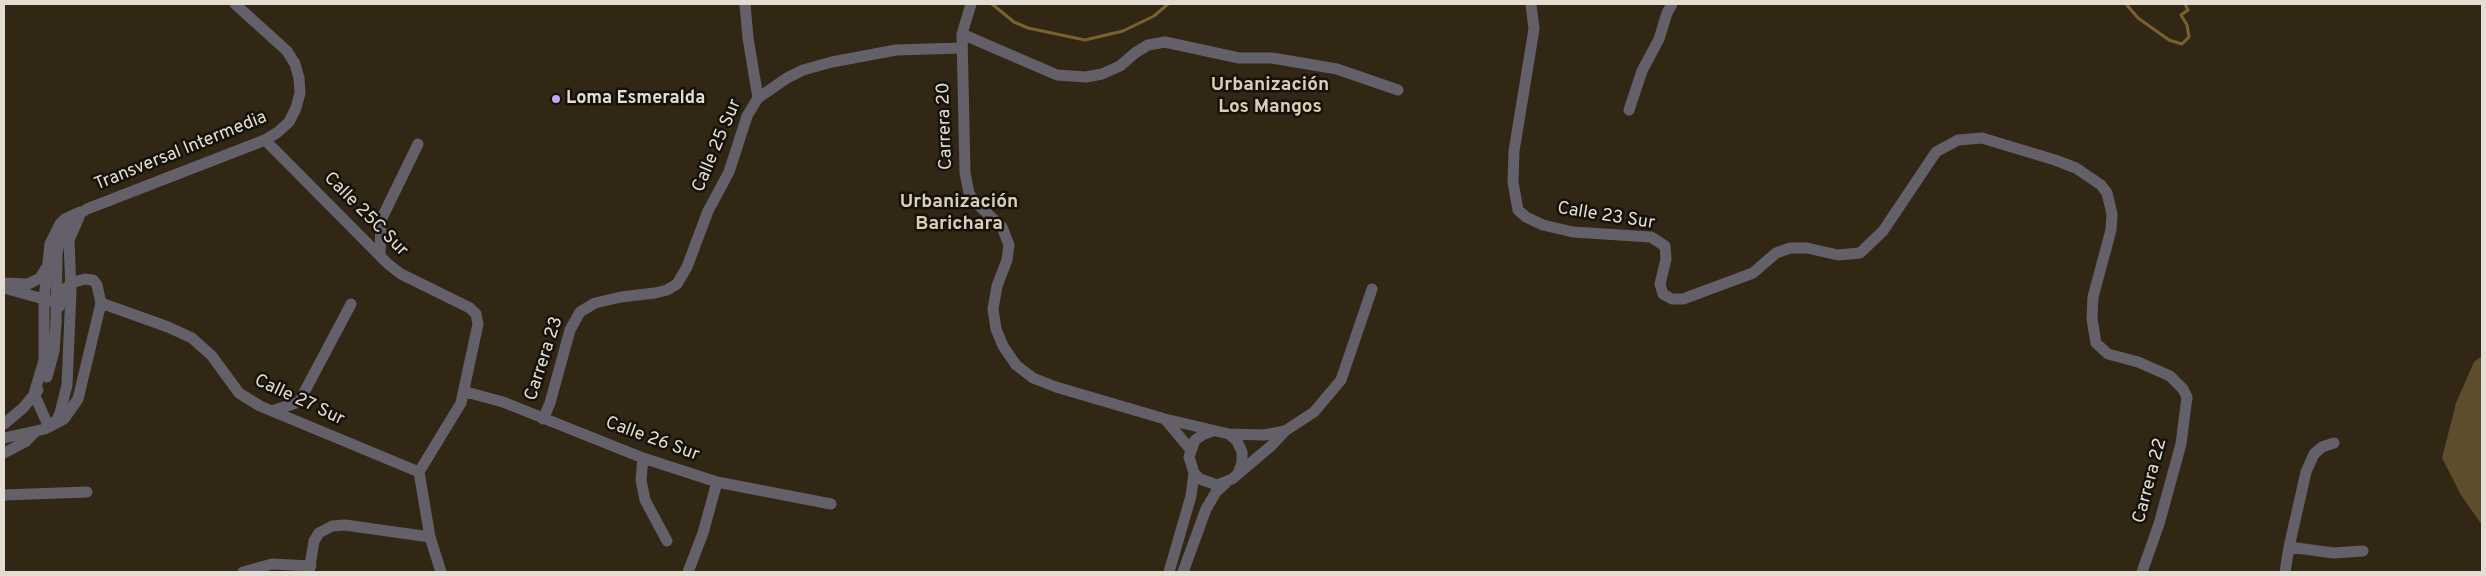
<!DOCTYPE html>
<meta charset="utf-8">
<style>
body{margin:0}
#map{position:relative;width:2486px;height:576px;overflow:hidden;background:#322714;font-family:Overpass,sans-serif}
canvas{display:block}
.frame{position:absolute;inset:0;border:5px solid #e4ded2;pointer-events:none}
</style>
<div id="map">
<canvas width="2486" height="576"></canvas>
<div class="frame"></div>
</div>
<script>
const c = document.querySelector('canvas').getContext('2d');
c.lineJoin = 'round';
function fillPath(path, color) {
  c.fillStyle = color;
  c.fill(path, 'evenodd');
}
function shape(rows) {
  const path = new Path2D();
  for (const r of rows) {
    path.moveTo(r[0], r[1]);
    for (let i = 2; i < r.length; i += 2) path.lineTo(r[i], r[i + 1]);
  }
  return path;
}
function stroke(path, color, width, dash) {
  c.strokeStyle = color;
  c.lineWidth = width;
  c.lineCap = dash ? 'butt' : 'round';
  c.setLineDash(dash || []);
  c.stroke(path);
}
function drawText(font, color, halo, rows, align = 'center') {
  c.font = font + ' Overpass,sans-serif';
  c.lineWidth = 5;
  c.setLineDash([]);
  c.textBaseline = 'middle';
  c.strokeStyle = halo;
  c.fillStyle = color;
  for (const [text, x, y, turn = 0] of rows) {
    c.save();
    c.translate(x, y);
    c.rotate((+turn || 0) * Math.PI / 180);
    c.textAlign = isNaN(turn) ? turn : align;
    if (halo) c.strokeText(text, 0, 0);
    c.fillText(text, 0, 0);
    c.restore();
  }
}
const green = shape([
 [2482,356,2482,525,2461,495,2442,458,2456,403,2474,362]
]);
const stream = shape([
 [992,4,1014,22,1028,28,1085,40,1123,31,1154,16,1168,4],
 [2126,4,2138,18,2169,40,2182,44,2189,37,2187,25,2181,15,2188,10,2185,4]
]);
const minor = shape([
 [745,4,748,38,758,98],
 [971,4,962,34,965,173,969,193,975,202,1002,227,1009,245,1007,260,997,286,993,309,996,329,1003,346,1016,365,1033,378,1056,387,1165,419,1229,434,1237,441,1242,452,1242,463,1238,474,1232,479,1217,485,1200,479,1194,473,1189,457,1195,440,1204,434,1213,431],
 [1531,4,1534,29,1514,151,1513,182,1518,210,1526,217,1543,225,1573,232,1651,237,1665,246,1666,259,1660,284,1663,294,1672,299,1683,299,1753,273,1776,253,1790,248,1807,248,1838,255,1860,253,1883,231,1936,152,1958,140,1982,138,2055,160,2076,168,2101,185,2107,193,2112,214,2111,230,2093,297,2092,319,2096,343,2108,354,2138,362,2170,376,2183,389,2187,397,2181,444,2159,524,2142,572],
 [962,34,1057,75,1086,77,1102,74,1120,66,1135,53,1148,45,1165,42,1239,58,1272,58,1337,69,1398,90],
 [1629,110,1642,71,1659,39,1667,13,1672,4],
 [265,140,388,264,401,274,470,308,476,314,478,324,461,403,419,472,430,537,441,572],
 [80,212,65,219,60,224,50,244,44,299,44,360,34,394,49,427,64,419,78,399,101,303,168,327,192,338,212,356,239,393,260,406,419,472],
 [75,217,87,209,265,140,278,132,289,122,296,108,300,93,299,78,295,64,287,51,235,4],
 [380,255,381,220,418,144],
 [4,283,28,284,40,278,46,268],
 [4,288,51,301],
 [47,377,54,351,56,323],
 [466,392,503,402,643,458,717,482,831,504],
 [272,411,299,402,351,304],
 [543,419,550,403,570,330,580,312,595,303,621,297,655,293,667,290,677,284,687,267,708,211,729,172,747,116,758,98,787,78,803,70,832,62,896,50,962,48],
 [1165,419,1190,449],
 [4,424,23,408,38,390],
 [1229,434,1264,435,1285,431],
 [4,438,45,429,57,420,60,413,67,385,71,291,69,240,79,217],
 [4,453,25,442,36,431],
 [643,458,641,480,645,500,667,541],
 [1239,473,1271,446,1285,431,1314,412,1341,380,1372,289],
 [4,495,87,492],
 [2289,547,2334,553,2363,551],
 [243,572,272,564,311,566],
 [309,572,314,541,319,533,332,526,345,525,430,537],
 [688,572,703,533,717,482],
 [1169,572,1191,496,1194,473],
 [1183,572,1206,509,1216,492,1226,483],
 [2285,572,2289,547,2306,472,2314,454,2322,447,2334,443]
]);
const minorBridge = shape([
 [59,307,66,288,74,282,85,279,93,280,97,285,101,303],
 [56,323,57,254,60,237,72,220]
]);
const markers = [
 [556,99,5,"#c1a8f3"]
];
const poiNames = [
 ["Loma Esmeralda",566,99]
];
const streetNames = [
 ["Carrera 20",946,126,-92],
 ["Calle 25 Sur",718,146,-67],
 ["Transversal Intermedia",181,152,-22],
 ["Calle 25C Sur",365,215,45],
 ["Calle 23 Sur",1606,217,9],
 ["Carrera 23",545,359,-72],
 ["Calle 27 Sur",299,401,25],
 ["Calle 26 Sur",652,440,20],
 ["Carrera 22",2151,481,-75]
];
const neighbourhoodNames = [
 ["Urbanización",1270,86],
 ["Los Mangos",1270,108],
 ["Urbanización",959,203],
 ["Barichara",959,225]
];
fillPath(green, '#5d4d2d');
stroke(stream, '#7a6130', 3);
stroke(minor, '#63606a', 11);
stroke(minorBridge, '#63606a', 11);
for (const [x, y, r, color] of markers) {
  const dot = new Path2D();
  dot.arc(x, y, r, 0, 2 * Math.PI);
  c.fillStyle = color;
  c.fill(dot);
  stroke(dot, '#161109', 2);
}
drawText('bold 18px', '#e4ded2', '#161109', poiNames, 'left');
drawText('18px', '#e4ded2', '#161109', streetNames);
drawText('bold 19px', '#dbceb6', '#161109', neighbourhoodNames);
</script>
